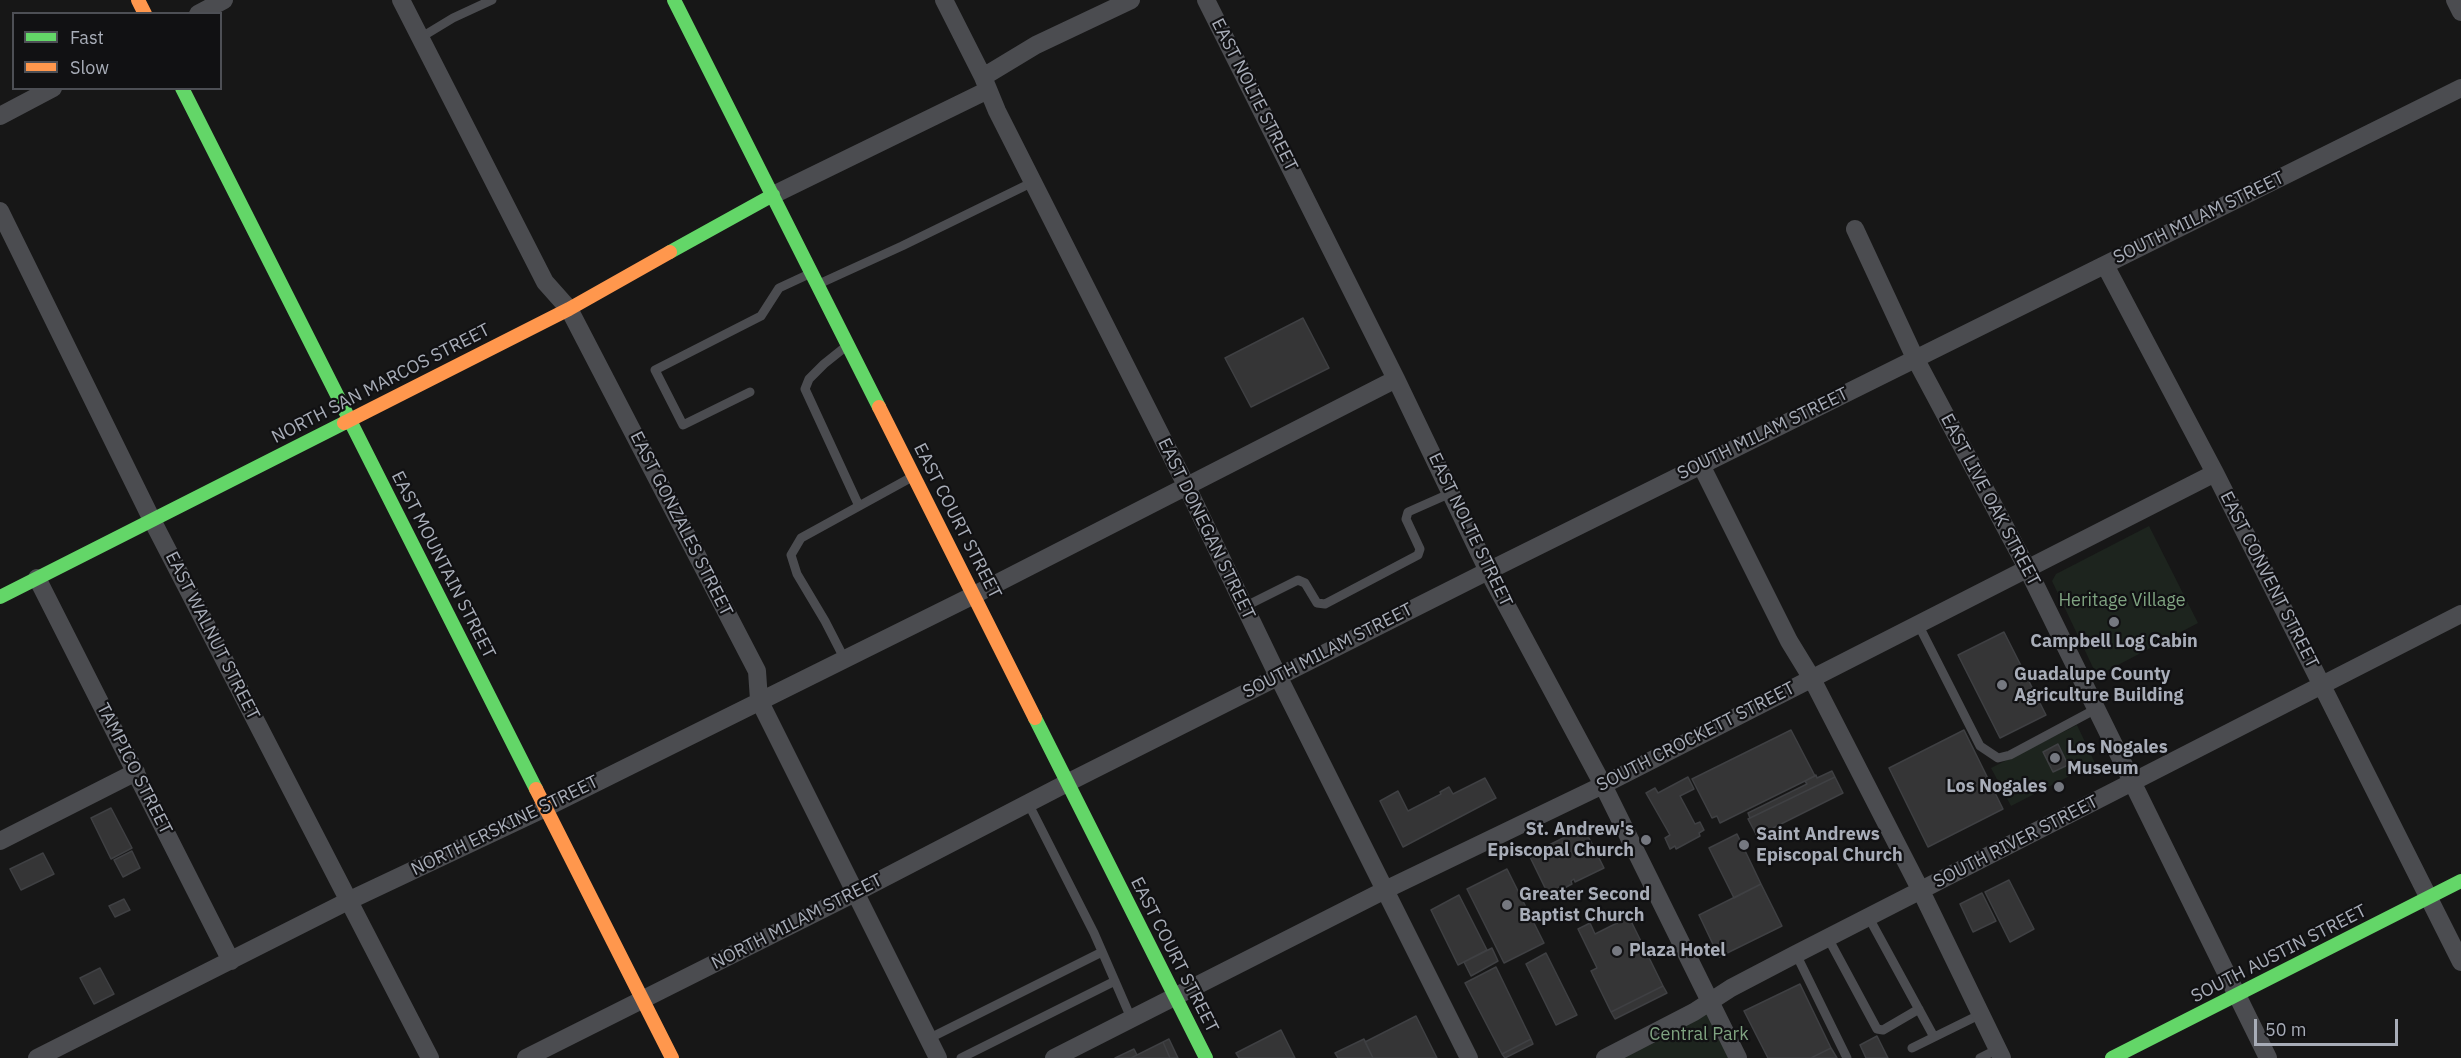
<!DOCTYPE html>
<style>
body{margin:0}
#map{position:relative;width:2461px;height:1058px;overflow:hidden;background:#171717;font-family:"IBM Plex Sans",sans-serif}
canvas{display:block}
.legend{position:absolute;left:12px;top:12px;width:210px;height:78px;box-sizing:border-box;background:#111113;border:2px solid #4d4f55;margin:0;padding:8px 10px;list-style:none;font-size:18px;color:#a8adb8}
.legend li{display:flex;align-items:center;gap:12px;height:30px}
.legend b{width:30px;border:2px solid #4d4f55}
.scale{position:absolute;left:2254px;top:1019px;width:144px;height:27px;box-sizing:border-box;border:3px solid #a8adb8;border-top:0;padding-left:8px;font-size:18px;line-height:21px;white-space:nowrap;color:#a8adb8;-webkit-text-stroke:4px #111113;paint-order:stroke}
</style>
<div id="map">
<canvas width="2461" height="1058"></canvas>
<ul class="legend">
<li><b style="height:8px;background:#63d668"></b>Fast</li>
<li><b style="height:8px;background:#ff974d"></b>Slow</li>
</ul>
<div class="scale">50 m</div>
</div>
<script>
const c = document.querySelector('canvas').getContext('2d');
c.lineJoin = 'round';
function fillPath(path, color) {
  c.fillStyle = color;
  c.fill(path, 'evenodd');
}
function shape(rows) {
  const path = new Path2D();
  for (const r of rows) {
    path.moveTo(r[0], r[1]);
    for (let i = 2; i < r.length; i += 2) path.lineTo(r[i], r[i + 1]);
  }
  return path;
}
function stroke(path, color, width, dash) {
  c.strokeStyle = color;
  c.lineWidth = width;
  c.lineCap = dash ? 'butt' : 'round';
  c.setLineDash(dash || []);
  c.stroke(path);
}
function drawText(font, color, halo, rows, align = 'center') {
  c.font = font + ' "IBM Plex Sans",sans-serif';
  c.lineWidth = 4.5;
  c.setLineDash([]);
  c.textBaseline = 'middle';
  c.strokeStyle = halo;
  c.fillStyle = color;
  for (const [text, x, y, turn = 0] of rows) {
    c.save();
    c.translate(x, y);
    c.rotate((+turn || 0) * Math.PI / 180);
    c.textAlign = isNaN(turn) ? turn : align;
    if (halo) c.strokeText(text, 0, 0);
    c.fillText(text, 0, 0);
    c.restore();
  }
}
const green = shape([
 [2149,526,2198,623,2097,676,2052,581,2056,574],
 [2077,725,2095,763,2011,806,1991,768],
 [1710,1000,1738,1058,1605,1058]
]);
const building = shape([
 [1303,318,1329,368,1251,407,1225,358,1303,318],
 [2004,632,2046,715,2000,738,1958,655,2004,632],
 [1791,730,1815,776,1720,823,1717,816,1712,818,1692,779,1791,730],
 [1964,730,2003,809,1928,847,1889,768,1964,730],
 [2058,744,2068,765,2053,772,2043,752,2058,744],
 [1832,771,1835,777,1750,818,1748,813,1807,784,1805,781,1816,775,1817,778,1832,771],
 [1688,777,1694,789,1680,796,1695,824,1700,822,1704,830,1699,833,1700,836,1676,849,1675,846,1670,849,1665,838,1670,835,1646,793,1655,788,1658,793,1688,777],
 [1835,777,1843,793,1757,836,1748,819,1835,777],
 [1485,778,1496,798,1403,847,1380,801,1398,791,1408,811,1441,794,1440,792,1449,787,1453,794,1485,778],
 [111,808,132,848,111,859,91,818,111,808],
 [1581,829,1585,830,1604,868,1575,882,1574,879,1571,881,1572,884,1549,896,1529,855,1581,829],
 [1737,834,1761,884,1734,898,1709,848,1737,834],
 [132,851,140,868,123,877,114,860,132,851],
 [43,853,54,874,21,890,10,869,43,853],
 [1507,869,1544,943,1504,963,1467,889,1507,869],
 [2009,880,2034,929,2010,942,1985,892,2009,880],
 [1761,884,1782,926,1719,957,1699,915,1761,884],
 [1982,893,1996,921,1973,932,1960,904,1982,893],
 [1459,895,1487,950,1458,965,1431,910,1459,895],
 [124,899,130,910,115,917,109,906,124,899],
 [1629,917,1663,986,1611,1012,1591,971,1597,968,1578,929,1590,923,1595,934,1629,917],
 [1492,948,1498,961,1471,976,1464,962,1492,948],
 [1546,953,1577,1015,1556,1025,1526,964,1546,953],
 [1496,967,1531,1039,1502,1054,1465,983,1496,967],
 [100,968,114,994,94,1004,80,978,100,968],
 [1800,984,1831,1048,1811,1058,1768,1058,1744,1011,1800,984],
 [1663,986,1667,993,1615,1019,1611,1012,1663,986],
 [1416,1016,1437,1058,1373,1058,1365,1042,1416,1016],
 [1281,1030,1295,1058,1239,1058,1236,1053,1281,1030],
 [1877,1036,1888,1058,1866,1058,1860,1045,1877,1036],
 [1169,1039,1178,1058,1170,1058,1163,1042,1169,1039],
 [1364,1039,1373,1058,1338,1058,1335,1053,1364,1039],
 [1531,1039,1533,1044,1505,1058,1502,1054,1531,1039],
 [1163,1042,1170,1058,1131,1058,1163,1042],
 [1831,1048,1837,1058,1811,1058,1831,1048],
 [1134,1049,1137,1055,1131,1058,1115,1058,1134,1049]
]);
const lane = shape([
 [420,38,453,18,492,0],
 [821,283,902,246,1033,182],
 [844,348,824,364,809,379,805,389,859,506],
 [750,392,683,425,655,370,761,316,779,288,807,275],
 [1244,607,1298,580,1305,583,1317,603,1325,604,1418,555,1420,549,1406,519,1408,512,1451,493],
 [1918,624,1980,746,1998,758,2010,755,2096,709],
 [844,658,825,621,797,574,791,555,801,538,912,477],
 [1028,803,1094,933,1131,1018],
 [1869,918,1934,1037],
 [1828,938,1877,1029,1883,1030,1919,1009],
 [1796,954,1847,1058],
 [928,1039,1102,952],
 [1912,1048,1981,1014],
 [961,1058,1115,981],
 [1980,1058,1998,1049]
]);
const street = shape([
 [401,0,545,282,569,309,757,671,759,700,938,1058],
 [944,0,983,77,997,111,1186,485,1278,676,1469,1058],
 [1206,0,1396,379,1488,571,1603,785,1738,1058],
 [2455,0,2461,12],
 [198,14,224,0],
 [983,77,1036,45,1131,0],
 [0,116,53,88],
 [773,195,988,90],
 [0,211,152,520,430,1058],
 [1855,229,1915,358,2027,568,2268,1058],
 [2105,265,2215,473,2461,962],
 [1701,465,1789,641,1811,677,1921,891,2002,1058],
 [37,578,231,961],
 [0,841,136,772],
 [37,1058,348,901,545,808,974,595,1396,379],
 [526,1058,855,893,1067,783,1488,571,2461,88],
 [1054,1058,1385,890,1603,785,2215,473],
 [1605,1058,1694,1012,1731,988,1796,954,2461,614]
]);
const fast = shape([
 [674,0,879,407],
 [182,88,536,789],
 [670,252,773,195],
 [0,597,344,423],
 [1035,718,1206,1058],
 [2112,1058,2461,881]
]);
const slow = shape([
 [138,0,145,14],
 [879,407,1035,718],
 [344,423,569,309,670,252],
 [536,789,672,1058]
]);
const markers = [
 [2114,622,6,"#757880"],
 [2002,685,6,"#757880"],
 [2055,758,6,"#757880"],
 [2059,787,6,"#757880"],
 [1646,840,6,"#757880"],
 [1744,845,6,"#757880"],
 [1507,905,6,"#757880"],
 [1617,951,6,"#757880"]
];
const streetNames = [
 ["EAST NOLTE STREET",1254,95,63],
 ["SOUTH MILAM STREET",2199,218,-26],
 ["NORTH SAN MARCOS STREET",381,384,-27],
 ["SOUTH MILAM STREET",1763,434,-26],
 ["EAST LIVE OAK STREET",1990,500,62],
 ["EAST COURT STREET",957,521,63],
 ["EAST GONZALES STREET",681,524,63],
 ["EAST DONEGAN STREET",1206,529,64],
 ["EAST NOLTE STREET",1470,530,64],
 ["EAST MOUNTAIN STREET",443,565,63],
 ["EAST CONVENT STREET",2269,580,63],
 ["EAST WALNUT STREET",212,636,63],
 ["SOUTH MILAM STREET",1328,651,-27],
 ["SOUTH CROCKETT STREET",1696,737,-27],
 ["TAMPICO STREET",134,769,63],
 ["NORTH ERSKINE STREET",505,826,-26],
 ["SOUTH RIVER STREET",2016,842,-27],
 ["NORTH MILAM STREET",797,922,-27],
 ["SOUTH AUSTIN STREET",2279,954,-27],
 ["EAST COURT STREET",1174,955,63]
];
const parkNames = [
 ["Heritage Village",2122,601],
 ["Central Park",1699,1035]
];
const poiNames = [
 ["Campbell Log Cabin",2114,642,"center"],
 ["Guadalupe County",2014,675],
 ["Agriculture Building",2014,696],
 ["Los Nogales",2067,748],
 ["Museum",2067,769],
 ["Los Nogales",2047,787,"right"],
 ["St. Andrew's",1634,830,"right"],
 ["Episcopal Church",1634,851,"right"],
 ["Saint Andrews",1756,835],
 ["Episcopal Church",1756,856],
 ["Greater Second",1519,895],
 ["Baptist Church",1519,916],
 ["Plaza Hotel",1629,951]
];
fillPath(green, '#1d241e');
fillPath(building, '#353536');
stroke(building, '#3f4043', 1.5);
stroke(lane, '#4b4c50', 9);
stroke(street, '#4b4c50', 18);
stroke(fast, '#63d668', 14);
stroke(slow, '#ff974d', 14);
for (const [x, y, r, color] of markers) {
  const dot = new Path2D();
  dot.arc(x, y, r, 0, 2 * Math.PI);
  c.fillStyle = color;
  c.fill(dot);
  stroke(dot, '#111113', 2);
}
drawText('18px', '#a8adb8', '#111113', streetNames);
drawText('18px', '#7fa381', '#111113', parkNames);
drawText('bold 18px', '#a8adb8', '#111113', poiNames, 'left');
</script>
